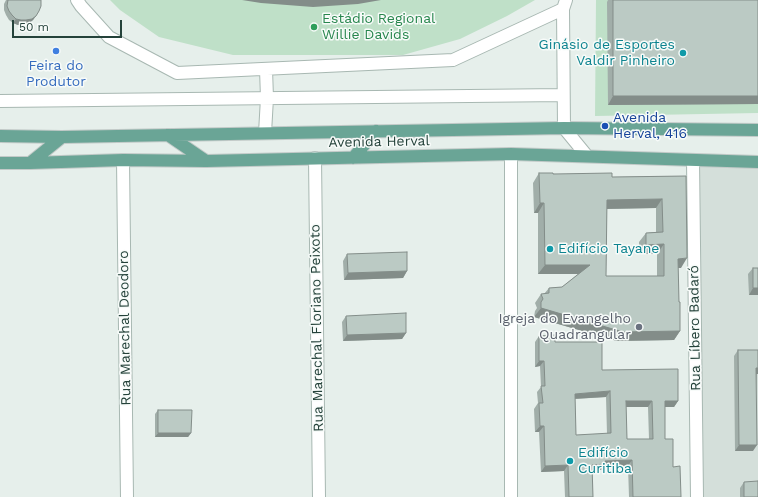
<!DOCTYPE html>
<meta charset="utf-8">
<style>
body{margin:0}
#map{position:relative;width:758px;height:497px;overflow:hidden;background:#e6efeb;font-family:"Work Sans",sans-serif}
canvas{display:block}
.scale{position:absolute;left:12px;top:20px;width:110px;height:18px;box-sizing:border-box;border:2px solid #24423a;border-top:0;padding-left:5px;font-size:12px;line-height:14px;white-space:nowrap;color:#24423a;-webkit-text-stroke:3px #f7fbf9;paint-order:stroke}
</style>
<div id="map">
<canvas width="758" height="497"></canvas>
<div class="scale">50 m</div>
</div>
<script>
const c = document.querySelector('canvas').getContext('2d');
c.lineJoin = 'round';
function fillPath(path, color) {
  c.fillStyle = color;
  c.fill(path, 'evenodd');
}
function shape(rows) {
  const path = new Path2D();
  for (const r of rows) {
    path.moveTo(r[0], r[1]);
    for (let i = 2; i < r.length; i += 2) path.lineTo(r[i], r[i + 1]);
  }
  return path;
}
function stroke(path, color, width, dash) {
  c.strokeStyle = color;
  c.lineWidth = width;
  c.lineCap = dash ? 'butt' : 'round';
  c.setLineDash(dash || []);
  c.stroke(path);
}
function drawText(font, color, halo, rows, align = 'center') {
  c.font = font + ' "Work Sans",sans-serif';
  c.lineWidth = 3;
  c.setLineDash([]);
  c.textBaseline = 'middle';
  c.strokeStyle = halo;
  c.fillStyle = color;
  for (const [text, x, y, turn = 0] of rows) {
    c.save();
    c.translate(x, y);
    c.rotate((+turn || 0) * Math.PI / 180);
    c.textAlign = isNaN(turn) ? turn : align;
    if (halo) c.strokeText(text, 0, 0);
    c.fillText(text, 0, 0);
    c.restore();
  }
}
const built = shape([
 [693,160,758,162,758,497,697,497]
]);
const green = shape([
 [110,0,535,0,507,16,460,39,403,55,233,55,159,37,120,10],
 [596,0,758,0,758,113,595,116]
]);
const minor = shape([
 [77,0,81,6,109,37,177,73,453,60,563,9],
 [566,0,563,9,564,128,587,156],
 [0,101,563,95],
 [265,133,267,98,266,69],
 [315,158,319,497],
 [123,160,127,497],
 [693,160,697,497],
 [511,497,511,154]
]);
const major = shape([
 [168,135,206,161],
 [0,136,62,137,564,128,758,130],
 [353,158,376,131],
 [0,163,30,163,123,160,206,161,511,154,758,162],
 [30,163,62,137]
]);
const wall = shape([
 [6,0,41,0,39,11,33,20,29,23,23,25,18,25,13,23,9,20,6,15,4,10,4,4],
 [608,0,758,0,758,104,608,105,607,2],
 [539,173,612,177,686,176,681,268,678,268,679,302,680,331,674,340,617,341,534,317,535,311,537,308,535,303,541,294,544,294,549,288,562,287,578,274,538,274,538,213,534,213,533,183],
 [656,208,656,232,646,233,639,242,639,254,657,254,657,276,606,276,607,209],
 [347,254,407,271,403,278,344,280,343,261],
 [753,268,758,295,749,295,748,274],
 [346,316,406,333,402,339,343,341,342,322],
 [539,336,555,342,602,370,678,401,674,407,665,407,665,439,673,467,681,497,629,497,628,466,603,466,601,470,592,470,593,497,565,497,564,471,541,472,539,432,535,432,534,409,538,403,537,392,541,387,540,366,535,367,535,342],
 [606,397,607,434,576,435,575,399],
 [626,407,648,407,649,439,627,439],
 [738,350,757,374,753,451,735,451,734,356],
 [158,410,191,433,188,437,155,437,155,414],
 [744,482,758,497,740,497,740,488]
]);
const shadedWall = shape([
 [242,0,381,0,358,4,313,7,261,3],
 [36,16,33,20,29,23,23,25,18,25,13,23,16,19],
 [613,96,758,96,758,104,608,105],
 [662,199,656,208,601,209,607,200],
 [540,203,544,203,538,213,534,213],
 [664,244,657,254,639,254,646,245],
 [687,258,681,268,672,268,678,259],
 [545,265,590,265,583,274,538,274],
 [407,271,403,278,344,280,348,273],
 [753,288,758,288,758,295,749,295],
 [541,308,680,331,674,340,617,341,534,317],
 [406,333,402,339,343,341,347,335],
 [539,361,544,361,540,366,535,367],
 [756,368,758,368,758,374,752,374],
 [610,391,606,397,571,399,575,394],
 [626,401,652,401,648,407,622,407],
 [665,401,678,401,674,407,661,407],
 [540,426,544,426,539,432,535,432],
 [158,433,191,433,188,437,155,437],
 [739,445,757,445,753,451,735,451],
 [632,460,628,466,603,466,601,470,588,470,592,465,605,461],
 [568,465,564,471,541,472,545,466]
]);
const building = shape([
 [8,0,41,0,41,6,39,11,36,16,32,19,26,20,21,20,16,19,12,15,9,11,7,6,8,0],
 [613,0,758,0,758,96,613,96,613,0],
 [539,173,553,173,553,174,612,173,612,177,686,176,687,258,678,259,679,302,680,302,680,331,623,332,541,308,541,302,543,299,541,294,549,293,549,288,562,287,590,265,545,265,544,203,540,203,539,173],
 [662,199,663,232,646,233,646,245,664,244,664,276,606,276,607,200,662,199],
 [407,252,407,271,348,273,347,254,407,252],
 [753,268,758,268,758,288,753,288,753,268],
 [406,313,406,333,347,335,346,316,406,313],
 [555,335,555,342,602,342,602,370,678,369,678,401,665,401,665,439,673,439,673,467,680,466,681,497,633,497,632,460,605,461,605,464,592,465,593,497,569,497,568,465,545,466,544,426,540,426,539,403,543,403,541,386,545,386,544,361,539,361,539,336,555,335],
 [610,391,611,433,576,435,575,394,610,391],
 [626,401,652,401,653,439,627,439,626,401],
 [738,350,758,350,758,368,756,368,757,445,739,445,738,350],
 [158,410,192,410,191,433,158,433,158,410],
 [758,481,758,497,744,497,744,482,758,481]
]);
const markers = [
 [314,27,4,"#2e9e5b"],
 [56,51,4,"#3f7fe0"],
 [683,53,4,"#0f9aa8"],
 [605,126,4,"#1a4fb4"],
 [550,249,4,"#0f9aa8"],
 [639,327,4,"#6b7280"],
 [570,461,4,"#0f9aa8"]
];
const leisureNames = [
 ["Estádio Regional",322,19],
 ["Willie Davids",322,35]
];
const cultureNames = [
 ["Ginásio de Esportes",675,45,"right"],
 ["Valdir Pinheiro",675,61,"right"],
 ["Edifício Tayane",558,249],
 ["Edifício",578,453],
 ["Curitiba",578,469]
];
const shopNames = [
 ["Feira do",56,66],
 ["Produtor",56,82]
];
const transitNames = [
 ["Avenida",613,118],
 ["Herval, 416",613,134]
];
const streetNames = [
 ["Avenida Herval",379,142,-1],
 ["Rua Marechal Deodoro",125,328,-91],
 ["Rua Marechal Floriano Peixoto",317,328,-91],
 ["Rua Líbero Badaró",695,328,-91]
];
const worshipNames = [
 ["Igreja do Evangelho",631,319],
 ["Quadrangular",631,335]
];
fillPath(built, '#d4dfda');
fillPath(green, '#bfe0c8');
stroke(minor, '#a8b8b2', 14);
stroke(major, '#c2cac8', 14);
stroke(minor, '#fff', 12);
stroke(major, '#6aa596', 12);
fillPath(wall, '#a1aea9');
fillPath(shadedWall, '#838d89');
fillPath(building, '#bbcac4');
stroke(building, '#838d89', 1);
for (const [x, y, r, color] of markers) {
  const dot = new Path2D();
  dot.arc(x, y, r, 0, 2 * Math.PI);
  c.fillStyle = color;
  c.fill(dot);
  stroke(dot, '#f7fbf9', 1.5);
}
drawText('14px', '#27864d', '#f7fbf9', leisureNames, 'left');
drawText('14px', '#0d838f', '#f7fbf9', cultureNames, 'left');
drawText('14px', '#366cbe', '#f7fbf9', shopNames);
drawText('14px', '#164399', '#f7fbf9', transitNames, 'left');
drawText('14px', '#24423a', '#f7fbf9', streetNames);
drawText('14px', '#5b616d', '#f7fbf9', worshipNames, 'right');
</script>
